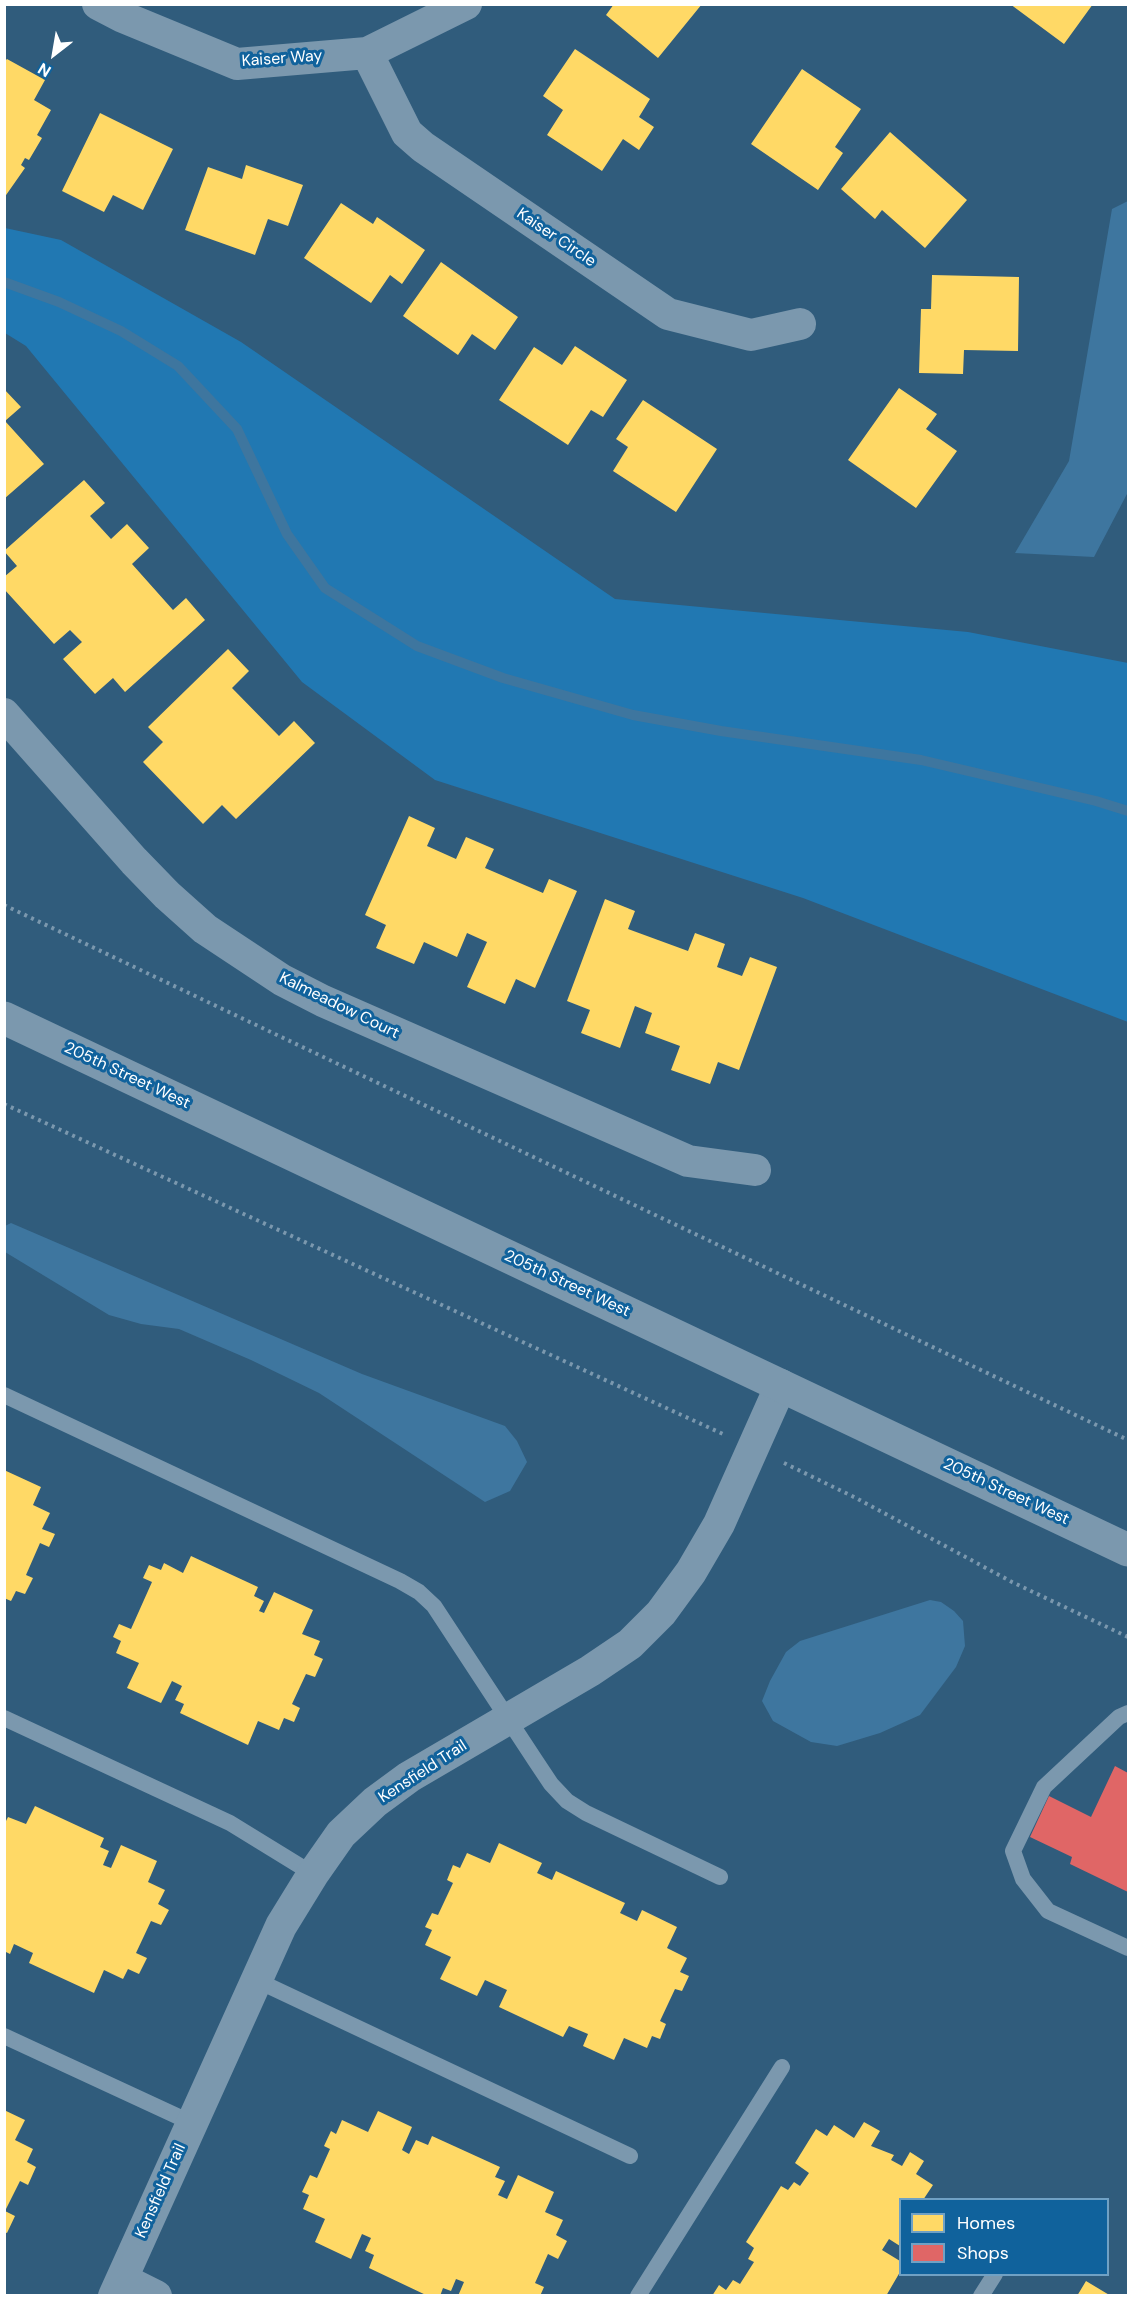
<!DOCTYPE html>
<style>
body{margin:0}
#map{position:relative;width:1133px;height:2300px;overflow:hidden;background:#305c7c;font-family:"DM Sans",sans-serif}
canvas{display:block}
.frame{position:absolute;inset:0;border:6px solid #fff;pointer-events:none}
.legend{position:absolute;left:899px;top:2198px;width:210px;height:78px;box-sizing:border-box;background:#10629c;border:2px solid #70a1c4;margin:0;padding:8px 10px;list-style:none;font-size:18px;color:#fff}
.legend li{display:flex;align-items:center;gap:12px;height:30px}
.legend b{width:30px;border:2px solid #70a1c4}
.north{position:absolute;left:24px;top:24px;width:60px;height:60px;-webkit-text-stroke:4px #10629c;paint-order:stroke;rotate:211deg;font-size:16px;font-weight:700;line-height:24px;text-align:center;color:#fff}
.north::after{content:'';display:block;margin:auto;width:21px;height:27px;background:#fff;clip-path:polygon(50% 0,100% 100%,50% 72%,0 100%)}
</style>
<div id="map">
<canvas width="1133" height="2300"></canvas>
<div class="frame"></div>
<ul class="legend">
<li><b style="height:16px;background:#ffd966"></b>Homes</li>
<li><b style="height:16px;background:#e06666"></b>Shops</li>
</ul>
<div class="north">N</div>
</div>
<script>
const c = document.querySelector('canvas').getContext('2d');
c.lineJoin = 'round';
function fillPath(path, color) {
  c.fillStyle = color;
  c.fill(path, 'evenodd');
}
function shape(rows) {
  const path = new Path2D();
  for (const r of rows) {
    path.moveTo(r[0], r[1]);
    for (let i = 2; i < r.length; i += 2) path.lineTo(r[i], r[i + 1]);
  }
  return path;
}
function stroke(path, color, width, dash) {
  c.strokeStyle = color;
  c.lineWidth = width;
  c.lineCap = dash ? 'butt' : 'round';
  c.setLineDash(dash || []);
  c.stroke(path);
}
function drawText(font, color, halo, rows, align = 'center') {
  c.font = font + ' "DM Sans",sans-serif';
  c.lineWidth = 6;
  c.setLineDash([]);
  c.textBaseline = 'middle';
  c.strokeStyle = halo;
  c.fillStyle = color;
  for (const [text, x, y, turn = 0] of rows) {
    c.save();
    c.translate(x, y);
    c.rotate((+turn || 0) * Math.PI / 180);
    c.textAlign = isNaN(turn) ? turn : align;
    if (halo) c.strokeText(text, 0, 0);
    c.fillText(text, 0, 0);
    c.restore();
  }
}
const green = shape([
 [5,228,61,240,241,342,615,599,968,632,1128,663,1128,1022,803,898,435,780,302,682,26,346,5,333]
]);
const water = shape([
 [1128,201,1128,492,1094,557,1015,553,1069,461,1112,209],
 [11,1223,362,1374,505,1426,517,1441,527,1462,510,1491,485,1502,319,1393,251,1360,179,1329,141,1324,109,1315,5,1252,5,1226],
 [930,1600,941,1602,954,1611,963,1621,965,1646,956,1667,920,1715,880,1733,837,1746,811,1742,773,1721,762,1701,770,1681,786,1652,800,1641]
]);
const homes = shape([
 [614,4,702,4,658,58,606,15],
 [1010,4,1093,4,1064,44],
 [575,49,650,99,639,117,654,127,639,150,623,139,602,171,547,135,563,110,543,96],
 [7,59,45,80,34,100,51,110,37,135,42,138,29,160,25,158,21,165,25,168,4,198,4,62],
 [802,69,861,109,835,147,843,153,818,190,751,144],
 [100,113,173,149,143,210,113,195,104,212,62,191],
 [890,132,967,200,925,248,882,210,875,219,841,189],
 [246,165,303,185,288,226,268,219,255,255,185,230,208,167,242,179],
 [341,203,373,224,377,217,425,250,402,284,390,275,371,303,304,258],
 [441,262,518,317,495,350,472,334,458,355,403,316],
 [932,275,1019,277,1018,351,964,350,963,374,919,373,921,309,931,309],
 [575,346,627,380,603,417,591,410,568,445,499,400,534,347,562,365],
 [899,388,937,414,926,429,957,451,916,508,848,460],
 [4,389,21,407,5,421,44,464,4,499],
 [643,400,717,449,676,512,613,471,628,447,616,439],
 [84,480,105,503,90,516,111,539,127,524,149,548,132,564,173,610,186,598,205,620,125,692,113,678,95,694,63,659,82,642,70,630,54,644,4,589,4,577,17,566,4,551],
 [228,649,249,671,232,688,279,736,294,721,315,743,236,819,222,805,203,824,143,762,163,742,148,727],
 [409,816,435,828,427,846,456,859,466,837,494,849,485,868,543,893,549,879,577,891,535,988,516,979,505,1004,467,987,487,942,467,933,457,957,424,942,414,964,376,948,386,925,365,915],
 [605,899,635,911,628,929,688,951,695,933,725,944,717,967,742,976,750,957,777,967,739,1070,718,1062,710,1084,671,1070,680,1046,645,1033,652,1013,635,1006,620,1048,581,1033,590,1010,567,1001],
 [4,1470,41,1487,33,1505,50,1513,42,1529,55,1534,49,1547,40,1543,26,1575,33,1578,25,1594,16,1591,11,1601,4,1598],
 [191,1556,258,1587,254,1596,264,1601,259,1611,264,1613,274,1592,313,1610,302,1634,320,1641,314,1655,323,1659,315,1677,306,1674,292,1704,300,1708,294,1722,284,1718,279,1730,258,1721,248,1745,180,1713,184,1704,175,1700,182,1686,172,1681,161,1703,127,1688,139,1663,116,1653,121,1641,113,1637,119,1624,131,1629,152,1582,143,1578,149,1565,161,1570,164,1563,183,1573],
 [35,1806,104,1838,100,1847,109,1851,103,1865,111,1868,121,1845,157,1861,148,1882,165,1890,158,1904,169,1910,161,1925,151,1921,136,1953,147,1958,139,1974,128,1969,123,1979,104,1970,94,1993,29,1963,33,1953,14,1944,10,1954,4,1951,4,1825,8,1817,26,1824],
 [499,1843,542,1863,537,1873,552,1880,556,1871,625,1903,620,1913,637,1921,642,1910,677,1927,667,1948,687,1958,680,1972,689,1976,682,1991,675,1989,660,2021,666,2024,660,2039,652,2036,647,2048,624,2038,614,2060,583,2046,588,2034,569,2026,563,2037,499,2007,507,1990,485,1980,477,1996,440,1979,451,1957,425,1945,432,1930,425,1927,432,1913,438,1915,453,1883,447,1880,453,1865,460,1868,467,1853,490,1863],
 [4,2110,25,2120,15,2140,33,2149,27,2162,36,2167,28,2185,20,2181,5,2211,15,2216,7,2233,4,2232],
 [378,2111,412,2127,402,2150,409,2154,416,2140,428,2145,432,2136,500,2167,495,2177,505,2181,498,2195,507,2199,518,2175,554,2192,545,2212,563,2220,556,2235,567,2241,558,2259,548,2254,535,2283,544,2287,540,2296,458,2296,464,2282,456,2279,451,2291,443,2288,440,2296,428,2296,369,2268,374,2255,365,2251,371,2238,362,2234,351,2259,315,2242,325,2219,303,2209,309,2195,302,2192,310,2175,317,2178,330,2149,324,2146,331,2131,336,2134,342,2120,368,2132],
 [864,2122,880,2131,871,2146,894,2155,891,2160,902,2166,910,2152,924,2161,916,2174,933,2185,923,2200,900,2200,900,2246,889,2239,882,2250,900,2261,900,2272,886,2296,712,2296,719,2285,726,2290,733,2280,740,2284,754,2262,748,2259,754,2248,746,2242,781,2186,788,2190,794,2182,800,2186,809,2173,795,2163,816,2129,827,2136,834,2125,854,2138],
 [1086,2281,1111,2296,1077,2296]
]);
const shops = shape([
 [1115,1766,1128,1773,1128,1892,1070,1864,1072,1857,1030,1837,1049,1796,1091,1817]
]);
const stream = shape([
 [4,282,59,302,121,331,178,366,237,429,287,534,325,588,417,646,503,678,633,715,721,731,921,760,1096,801,1128,811]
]);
const path = shape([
 [4,905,1128,1440],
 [4,1104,723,1434],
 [784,1463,856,1498,1012,1582,1128,1637]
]);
const service = shape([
 [4,1395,400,1581,419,1592,434,1606,535,1760,551,1784,567,1801,586,1813,720,1877],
 [1128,1713,1119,1717,1044,1787,1013,1851,1023,1879,1048,1911,1128,1948],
 [4,1718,230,1823,313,1874],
 [256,1980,630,2156],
 [4,2036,192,2123],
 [638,2296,782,2067],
 [981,2296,995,2274]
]);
const minor = shape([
 [98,4,123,17,237,64,367,53,466,4],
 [367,53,407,133,423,147,668,314,751,335,800,324],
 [4,714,134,861,167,895,205,929,282,980,323,1001,688,1161,755,1170],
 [122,2279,156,2296],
 [114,2296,281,1926,313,1874,341,1834,375,1802,409,1777,590,1671,630,1644,661,1613,691,1572,719,1524,781,1385]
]);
const tertiary = shape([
 [4,1018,1128,1550]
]);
const streetNames = [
 ["Kaiser Way",282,59,-4],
 ["Kaiser Circle",556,238,34],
 ["Kalmeadow Court",339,1006,26],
 ["205th Street West",127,1076,25],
 ["205th Street West",567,1284,25],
 ["205th Street West",1006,1492,25],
 ["Kensfield Trail",423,1772,-33],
 ["Kensfield Trail",161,2191,-66]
];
fillPath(green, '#2178b2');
fillPath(water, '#3e769f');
fillPath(homes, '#ffd966');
fillPath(shops, '#e06666');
stroke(stream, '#3e769f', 10);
stroke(path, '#7b98ae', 4, [3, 4.5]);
stroke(service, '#7b98ae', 16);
stroke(minor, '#7b98ae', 32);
stroke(tertiary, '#7b98ae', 33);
drawText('16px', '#fff', '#10629c', streetNames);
</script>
